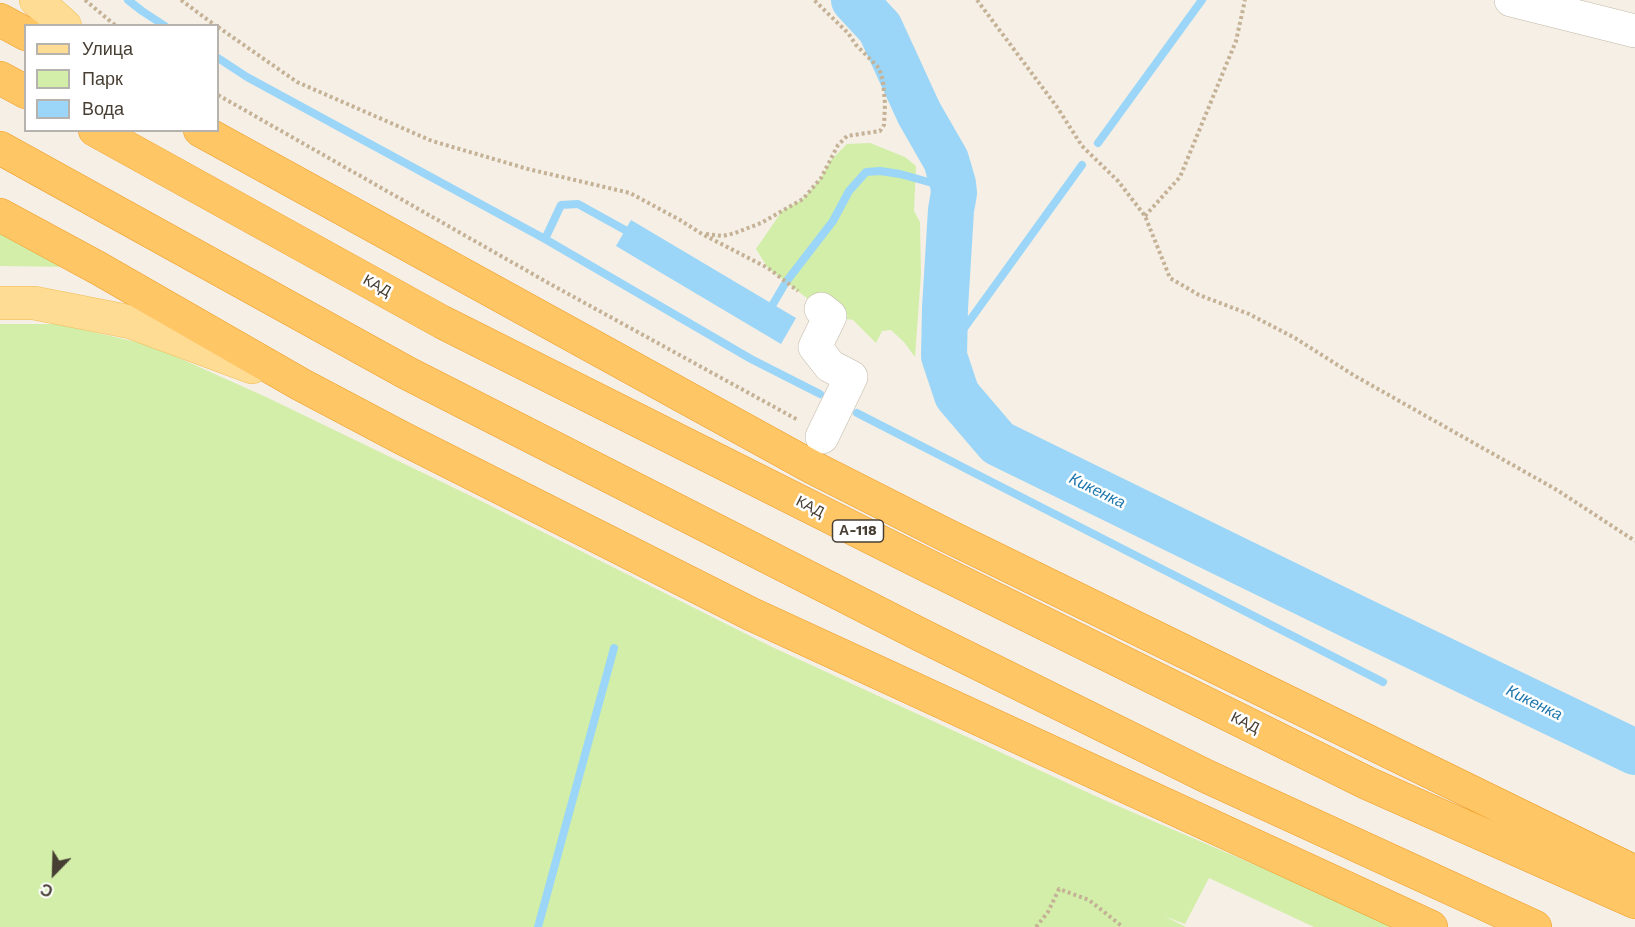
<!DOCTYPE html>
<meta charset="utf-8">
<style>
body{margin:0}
#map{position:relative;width:1635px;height:927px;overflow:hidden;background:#f5efe5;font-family:"Work Sans",sans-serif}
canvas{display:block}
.legend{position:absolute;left:24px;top:24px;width:195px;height:108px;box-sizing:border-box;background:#fff;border:2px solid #b6b2ae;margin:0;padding:8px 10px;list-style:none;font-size:18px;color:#483f34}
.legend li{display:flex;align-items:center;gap:12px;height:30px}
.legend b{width:30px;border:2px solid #b6b2ae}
.north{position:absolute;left:24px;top:843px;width:60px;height:60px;-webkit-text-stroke:4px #fff;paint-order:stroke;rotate:203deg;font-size:16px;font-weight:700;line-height:24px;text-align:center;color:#483f34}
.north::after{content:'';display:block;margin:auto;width:21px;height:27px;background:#483f34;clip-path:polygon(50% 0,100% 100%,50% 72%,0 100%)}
</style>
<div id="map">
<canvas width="1635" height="927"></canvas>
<ul class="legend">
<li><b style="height:8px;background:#ffdc94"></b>Улица</li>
<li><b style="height:16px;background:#d2eea9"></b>Парк</li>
<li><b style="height:16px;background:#9bd6f8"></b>Вода</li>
</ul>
<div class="north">С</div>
</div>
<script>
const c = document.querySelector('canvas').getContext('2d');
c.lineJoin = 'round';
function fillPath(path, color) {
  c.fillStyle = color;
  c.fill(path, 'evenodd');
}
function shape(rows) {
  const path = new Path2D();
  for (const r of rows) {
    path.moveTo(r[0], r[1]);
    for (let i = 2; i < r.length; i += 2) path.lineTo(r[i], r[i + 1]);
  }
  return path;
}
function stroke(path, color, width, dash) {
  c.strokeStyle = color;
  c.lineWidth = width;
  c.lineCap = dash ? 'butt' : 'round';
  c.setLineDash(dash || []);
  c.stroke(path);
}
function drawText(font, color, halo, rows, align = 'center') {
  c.font = font + ' "Work Sans",sans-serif';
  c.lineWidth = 5;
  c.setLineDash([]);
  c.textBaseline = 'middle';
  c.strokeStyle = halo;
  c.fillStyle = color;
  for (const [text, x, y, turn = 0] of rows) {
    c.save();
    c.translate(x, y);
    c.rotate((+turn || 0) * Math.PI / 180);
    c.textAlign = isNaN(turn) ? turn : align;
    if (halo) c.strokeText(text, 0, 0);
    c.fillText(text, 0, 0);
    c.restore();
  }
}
const green = shape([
 [870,143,905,157,916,166,914,211,920,222,921,274,915,357,904,342,891,330,882,331,876,343,853,320,830,316,768,268,756,249,782,211,803,199,821,178,831,160,847,144],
 [0,225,77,267,0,266],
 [0,324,58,324,150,345,266,397,479,500,772,647,1104,800,1400,927,1314,927,1209,878,1185,924,1164,916,1186,927,0,927]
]);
const water = shape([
 [631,220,796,318,781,344,616,246]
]);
const stream = shape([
 [128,0,142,11,165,26],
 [218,58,247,77,545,239],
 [1098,143,1202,0],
 [625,230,578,204,561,205,545,239,751,359,820,394],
 [773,304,786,282,833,221,849,191,866,172,880,171,900,174,936,184,953,184],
 [944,356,1082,165],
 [857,413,1383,682],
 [538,927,614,648]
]);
const river = shape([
 [854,0,880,28,919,113,946,160,953,184,954,193,951,210,945,308,944,356,957,395,998,443,1358,619,1635,752]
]);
const path = shape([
 [85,0,116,26],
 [181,0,216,26],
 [977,0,1057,107,1082,146,1118,181,1145,216,1170,278,1199,295,1249,314,1295,338,1355,376,1557,490,1635,541],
 [218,27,297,82,432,141,528,169,630,193,680,220,702,234,768,268,798,291],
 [218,95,552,285,798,420],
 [1145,216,1180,177,1236,41,1245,0],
 [706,234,723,236,735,233,761,223,803,199,821,178,838,145,847,136,880,131,884,125,885,104,883,81,879,68,856,45,848,33,814,0],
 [1036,927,1048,912,1059,889,1089,900,1123,927]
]);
const minor = shape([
 [1511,0,1635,31],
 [821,309,830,316,815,347,830,366,851,377,822,437]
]);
const major = shape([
 [36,0,65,26],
 [0,303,34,303,131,322,252,367]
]);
const highway = shape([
 [0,20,26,34],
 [0,78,26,92],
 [95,130,442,322,926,565,1367,783,1635,902],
 [200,130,812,467,946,535,1635,872],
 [0,148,407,373,923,636,1208,777,1535,927],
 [0,215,98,268,300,384,402,438,751,614,1431,927]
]);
const shields = [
 [858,531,51]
];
const shieldNames = [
 ["А-118",858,531]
];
const streetNames = [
 ["КАД",377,286,29],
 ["КАД",810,507,27],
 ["КАД",1245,723,26]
];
const waterNames = [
 ["Кикенка",1097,491,26],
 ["Кикенка",1534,703,26]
];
fillPath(green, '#d2eea9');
fillPath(water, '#9bd6f8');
stroke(stream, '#9bd6f8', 8);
stroke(river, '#9bd6f8', 46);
stroke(minor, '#c1b7a7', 34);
stroke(major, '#f1bd57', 34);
stroke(highway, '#ef9d25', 34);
stroke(path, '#c5b296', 4, [3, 3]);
stroke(minor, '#fff', 33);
stroke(major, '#ffdc94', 33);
stroke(highway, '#ffc666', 33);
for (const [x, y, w] of shields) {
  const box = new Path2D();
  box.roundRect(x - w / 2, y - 11, w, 22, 4.5);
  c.fillStyle = '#fff';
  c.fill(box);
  stroke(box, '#483f34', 1.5);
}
drawText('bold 14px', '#483f34', null, shieldNames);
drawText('15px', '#483f34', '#fff', streetNames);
drawText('italic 16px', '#1f78ae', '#fff', waterNames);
</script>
